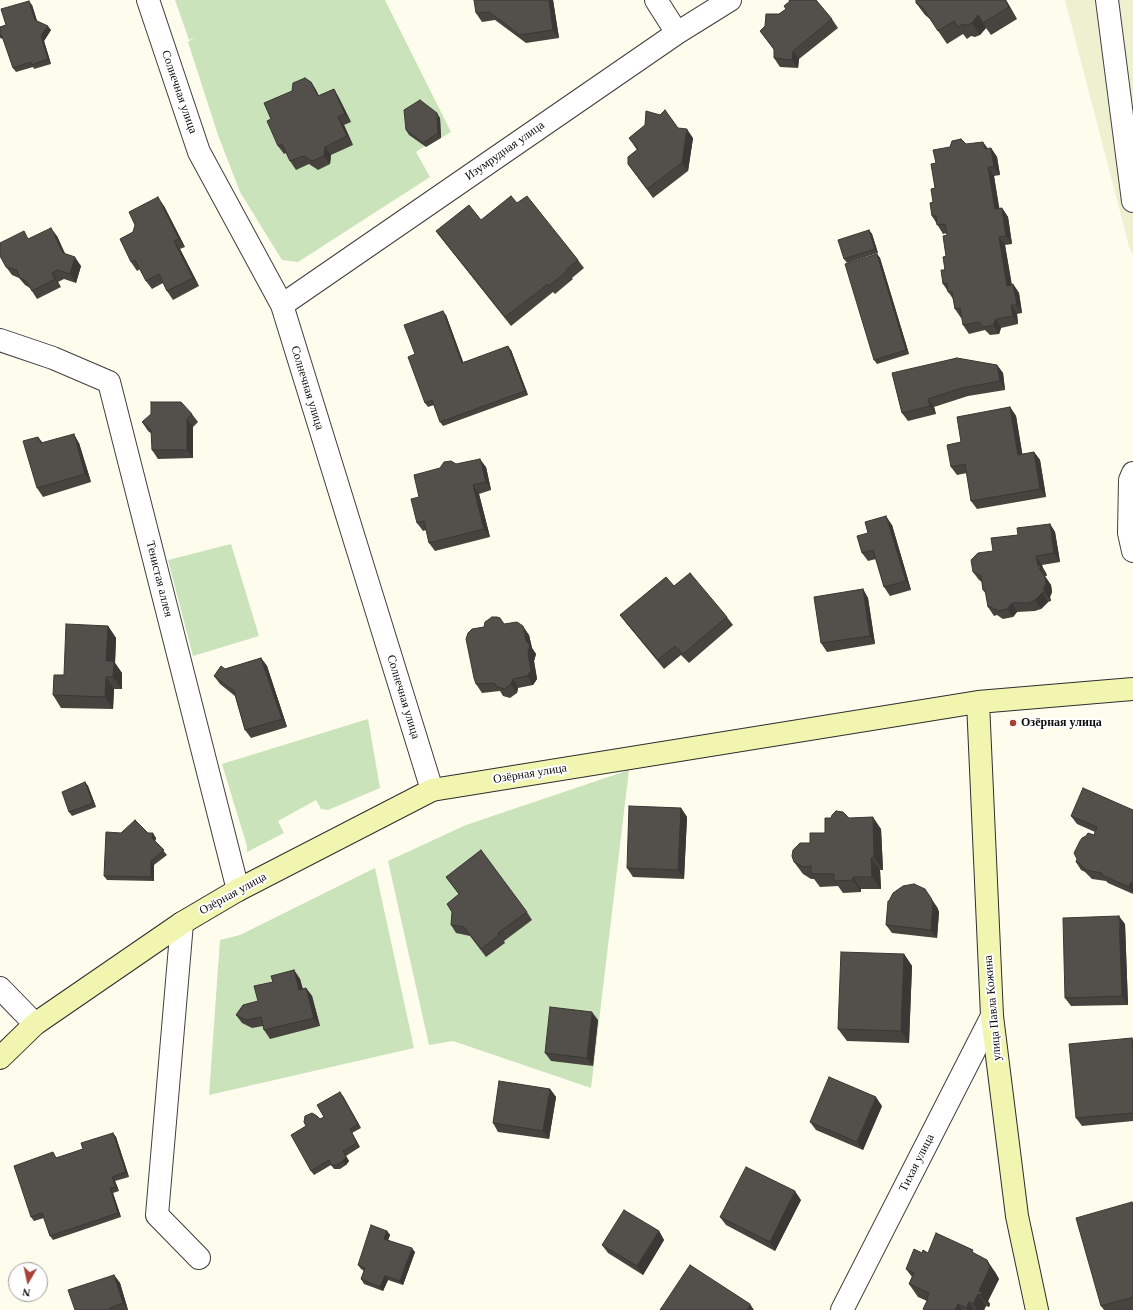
<!DOCTYPE html>
<meta charset="utf-8">
<style>
body{margin:0}
#map{position:relative;width:1133px;height:1310px;overflow:hidden;background:#fdfced;font-family:"Times New Roman",serif}
canvas{display:block}
.north{position:absolute;left:8px;top:1262px;width:40px;height:40px;box-sizing:border-box;background:#fff;border:1px solid #9e9e9e;border-radius:50%;rotate:189deg;font-size:11px;font-weight:700;line-height:16px;text-align:center;color:#0c0c0c}
.north::after{content:'';display:block;margin:auto;width:14px;height:18px;background:#aa4136;clip-path:polygon(50% 0,100% 100%,50% 72%,0 100%)}
</style>
<div id="map">
<canvas width="1133" height="1310"></canvas>
<div class="north">N</div>
</div>
<script>
const c = document.querySelector('canvas').getContext('2d');
c.lineJoin = 'round';
function fillPath(path, color) {
  c.fillStyle = color;
  c.fill(path, 'evenodd');
}
function shape(rows) {
  const path = new Path2D();
  for (const r of rows) {
    path.moveTo(r[0], r[1]);
    for (let i = 2; i < r.length; i += 2) path.lineTo(r[i], r[i + 1]);
  }
  return path;
}
function stroke(path, color, width, dash) {
  c.strokeStyle = color;
  c.lineWidth = width;
  c.lineCap = dash ? 'butt' : 'round';
  c.setLineDash(dash || []);
  c.stroke(path);
}
function drawText(font, color, halo, rows, align = 'center') {
  c.font = font + ' "Times New Roman",serif';
  c.lineWidth = 4;
  c.setLineDash([]);
  c.textBaseline = 'middle';
  c.strokeStyle = halo;
  c.fillStyle = color;
  for (const [text, x, y, turn = 0] of rows) {
    c.save();
    c.translate(x, y);
    c.rotate((+turn || 0) * Math.PI / 180);
    c.textAlign = isNaN(turn) ? turn : align;
    if (halo) c.strokeText(text, 0, 0);
    c.fillText(text, 0, 0);
    c.restore();
  }
}
const farmland = shape([
 [1065,0,1133,0,1133,255,1129,246]
]);
const green = shape([
 [175,0,385,0,451,132,426,147,425,146,416,152,430,177,298,262,282,260,240,192,218,135,188,42,195,37,189,40],
 [231,544,259,636,193,656,168,560],
 [368,719,380,788,328,810,321,809,316,800,278,821,284,833,247,852,247,846,222,764],
 [629,770,591,1088,453,1041,429,1045,388,861,466,825],
 [375,868,414,1048,209,1095,220,940,240,935]
]);
const street = shape([
 [148,0,199,152,282,305,432,790],
 [656,0,677,33],
 [1107,0,1133,201],
 [282,305,677,33,730,0],
 [0,340,53,358,109,382,238,890],
 [1133,473,1130,480,1129,533,1133,551],
 [182,923,157,1215,199,1258],
 [0,988,35,1024],
 [842,1310,992,1016]
]);
const secondary = shape([
 [978,702,992,1016,1017,1216,1037,1310],
 [0,1058,35,1024,182,923,238,890,432,790,978,702,1133,689]
]);
const wall = shape([
 [553,0,559,38,526,43,495,20,482,22,476,13],
 [789,0,832,19,838,28,799,59,798,68,780,67,774,58,774,50,760,31,779,14,786,9,790,1],
 [916,0,1006,0,1017,19,991,35,986,28,980,35,975,37,971,36,967,39,963,34,947,44,930,19,925,15,916,3],
 [32,5,37,21,51,30,44,41,51,64,34,69,33,67,16,72,13,68,3,39,0,38,0,27,6,25],
 [311,82,316,90,319,96,334,89,339,98,351,122,344,125,353,145,331,155,330,164,318,170,309,164,296,170,290,161,286,153,284,154,278,146,271,119],
 [440,118,441,138,426,147,409,135,406,130],
 [678,128,693,138,688,171,653,198,628,164,637,150,629,138],
 [991,148,997,157,1000,175,994,176,999,209,1002,208,1008,217,1012,244,1005,245,1012,285,1013,284,1019,293,1022,313,1017,314,1018,324,1001,328,999,334,990,335,985,330,969,334,963,325,962,317,961,318,955,309,953,299,943,284,946,256,947,233,943,234,932,216,935,188,936,163],
 [517,203,578,260,584,268,572,278,573,279,555,294,553,292,511,326,442,239,436,231,481,220],
 [164,206,185,247,180,249,199,286,173,300,167,291,163,283,152,289,146,281,140,269,137,271,131,262,133,232],
 [869,230,872,234,878,253,847,263,844,259],
 [57,236,65,254,81,266,76,283,64,279,58,282,61,287,37,299,30,288,25,285,19,278,12,275,6,267,30,238],
 [877,254,880,258,909,354,877,364,874,360],
 [446,315,463,362,511,350,528,395,443,426,440,422,434,405,428,407,425,403,415,354],
 [997,365,1003,373,1005,390,968,396,934,407,936,414,908,421,902,413,892,373],
 [1010,407,1016,416,1022,454,1034,452,1040,460,1046,497,977,509,971,501,967,473,957,475,951,467,961,442],
 [192,414,198,422,193,427,193,458,158,459,152,450,152,434,148,431,142,422],
 [38,437,43,443,79,443,91,482,43,497,37,488],
 [456,464,486,467,491,490,479,494,490,537,435,551,429,543,426,530,423,531,417,523],
 [1050,524,1055,532,1060,562,1042,565,1043,568,1046,573,1047,576,1045,576,1051,585,1052,592,1050,597,1051,601,1048,602,1041,609,1035,611,1017,612,1013,617,1003,619,997,615,994,616,988,607,986,594,983,590,982,582,979,580,973,572,993,551,1018,535],
 [892,525,911,590,890,596,884,587,876,559,868,561,862,553,868,533],
 [674,586,727,617,733,625,689,663,681,655,664,669,626,623,620,615],
 [863,589,868,598,875,644,827,652,821,643],
 [504,624,529,635,532,648,536,654,534,661,537,679,533,685,518,688,517,693,510,698,503,696,500,691,482,693,476,684],
 [108,626,116,638,115,663,122,673,122,689,114,689,113,709,61,708,53,695,64,675],
 [261,658,267,666,287,727,251,738,245,730,235,696,220,684,214,676,225,669],
 [85,782,88,786,96,807,72,816,69,812],
 [681,808,687,817,684,879,633,877,627,868],
 [1133,810,1133,894,1108,883,1106,881,1092,879,1085,872,1081,870,1076,862,1094,835,1095,832,1077,824,1071,816],
 [849,818,881,829,883,870,880,870,881,889,861,889,861,892,843,893,838,886,820,887,814,879,811,879,803,874,794,862,810,843],
 [148,833,156,838,155,841,167,855,154,865,154,881,107,880,104,876],
 [446,877,527,912,532,920,504,941,505,943,486,957,470,936,456,933,451,925,459,894],
 [937,907,939,912,937,938,892,933,886,925],
 [1125,924,1128,1005,1071,1006,1065,998],
 [904,954,912,966,909,1043,847,1041,838,1029],
 [294,970,300,979,303,989,306,988,312,996,320,1026,270,1039,264,1030,263,1026,252,1028,242,1023,236,1015,258,1001,273,982],
 [598,1020,593,1066,551,1061,545,1053],
 [1132,1038,1133,1040,1133,1121,1082,1126,1076,1118],
 [550,1089,556,1097,549,1139,498,1132,493,1123],
 [343,1096,361,1128,352,1133,360,1147,346,1156,349,1161,346,1165,340,1169,334,1169,331,1165,314,1175,311,1171,320,1119,324,1117],
 [882,1106,863,1150,816,1130,810,1122],
 [113,1133,116,1137,129,1177,115,1181,119,1191,113,1193,121,1217,53,1240,50,1236,44,1218,34,1221,31,1217,56,1157,57,1158,83,1149],
 [801,1200,775,1251,726,1225,720,1217],
 [1133,1203,1133,1310,1104,1310,1101,1306],
 [387,1231,390,1235,388,1240,415,1252,403,1285,388,1280,383,1291,364,1284,361,1279,364,1271,361,1269,358,1265],
 [659,1231,664,1240,643,1275,608,1253,602,1245],
 [922,1253,976,1255,995,1272,999,1279,988,1301,990,1304,989,1307,986,1306,984,1310,924,1310,923,1309,927,1301,918,1297,909,1284,912,1277,906,1269],
 [114,1275,120,1283,128,1310,75,1310]
]);
const shadedWall = shape([
 [549,0,553,0,559,38,553,30],
 [1005,0,1006,0,1017,19,1009,7],
 [29,1,32,5,38,24,35,20],
 [978,15,986,28,980,35,972,23],
 [48,26,51,30,44,41,51,64,48,59,41,36],
 [793,51,799,59,798,68,792,60],
 [311,82,316,90,323,105,318,96],
 [334,89,339,98,351,122,345,114],
 [437,113,440,118,441,138,438,133],
 [338,117,344,125,353,145,347,136],
 [687,129,693,138,688,171,682,163],
 [983,142,989,150,985,149],
 [325,147,331,155,330,164,324,156],
 [991,148,997,157,1000,175,994,167],
 [988,167,994,176,1001,218,995,209],
 [158,197,164,206,185,247,179,239],
 [1002,208,1008,217,1012,244,1006,236],
 [51,228,57,236,69,262,63,253],
 [869,230,872,234,878,253,875,249],
 [999,237,1005,245,1013,294,1007,286],
 [174,241,180,249,199,286,193,278],
 [877,254,880,258,909,354,906,350],
 [75,257,81,266,76,283,70,274],
 [52,273,58,282,61,287,55,279],
 [1013,284,1019,293,1022,313,1017,305],
 [1011,305,1017,314,1018,324,1013,316],
 [443,311,446,315,465,367,462,363],
 [996,319,1001,328,999,334,993,325],
 [508,346,511,350,528,395,525,391],
 [997,365,1003,373,1005,390,1000,381],
 [928,399,934,407,936,414,930,406],
 [1010,407,1016,416,1024,463,1018,455],
 [187,419,193,427,193,458,187,450],
 [74,434,79,443,91,482,85,474],
 [1034,452,1040,460,1046,497,1040,489],
 [480,459,486,467,491,490,486,482],
 [473,485,479,494,490,537,484,529],
 [886,516,892,525,911,590,906,581],
 [1050,524,1055,532,1060,562,1054,553],
 [1036,556,1042,565,1043,568,1046,573,1047,576,1041,568,1039,568,1051,585,1052,592,1050,597,1051,601,1043,590],
 [863,589,868,598,875,644,870,636],
 [1042,593,1048,602,1041,609,1035,600],
 [1012,603,1017,612,1013,617,1007,609],
 [108,626,116,638,115,663,122,673,122,689,113,677,106,661],
 [523,626,529,635,532,648,536,654,534,661,537,679,533,685,527,676,526,641],
 [261,658,267,666,287,727,282,719],
 [106,677,114,689,113,709,105,697],
 [513,679,518,688,517,693,511,684],
 [85,782,88,786,96,807,93,803],
 [681,808,687,817,684,879,678,870],
 [873,817,881,829,883,870,874,858],
 [153,833,156,838,155,842,152,838],
 [871,858,880,870,881,889,872,877],
 [151,861,154,865,154,881,151,877],
 [853,877,861,889,861,892,853,880],
 [1131,882,1133,885,1133,892,1129,887],
 [931,898,937,907,939,912,937,938,931,930],
 [1119,916,1125,924,1128,1005,1122,996],
 [904,954,912,966,909,1043,901,1031],
 [294,970,300,979,305,998,299,990],
 [306,988,312,996,320,1026,314,1018],
 [592,1012,598,1020,593,1066,587,1058],
 [550,1089,556,1097,549,1139,543,1131],
 [340,1092,343,1096,361,1128,358,1124],
 [876,1097,882,1106,863,1150,857,1142],
 [350,1129,352,1133,360,1147,357,1143],
 [113,1133,116,1137,129,1177,126,1172],
 [343,1151,349,1161,346,1165,343,1161],
 [112,1177,115,1181,119,1191,116,1187],
 [110,1188,113,1193,121,1217,118,1213],
 [795,1191,801,1200,775,1251,770,1242],
 [387,1231,390,1235,387,1243,384,1239],
 [659,1231,664,1240,643,1275,637,1266],
 [412,1248,415,1252,403,1285,400,1281],
 [987,1260,995,1272,999,1279,988,1301,990,1304,989,1307,980,1295,979,1291],
 [114,1275,120,1283,128,1310,123,1303],
 [385,1276,388,1280,383,1291,380,1287],
 [978,1294,986,1306,984,1310,977,1310,973,1304],
 [969,1302,974,1310,968,1310,966,1308],
 [750,1304,754,1310,747,1310],
 [958,1304,962,1310,955,1310]
]);
const building = shape([
 [474,0,549,0,553,30,520,35,489,12,476,13,474,0],
 [789,0,816,0,832,19,793,51,792,60,774,58,774,49,760,31,765,26,766,14,779,14,786,9,784,6,790,1,789,0],
 [916,0,1005,0,1009,7,983,23,978,15,972,23,967,25,963,24,958,27,954,21,938,31,923,8,916,3,916,0],
 [29,1,35,20,48,26,41,36,48,59,31,65,31,62,13,68,2,36,0,35,0,27,6,25,1,9,29,1],
 [305,78,311,82,318,96,334,89,345,114,338,117,347,136,325,147,324,156,312,161,304,156,290,161,282,144,278,146,267,121,271,119,264,103,292,91,293,83,305,78],
 [420,100,437,113,438,133,423,143,406,130,404,110,420,100],
 [665,110,678,128,687,129,682,163,647,189,628,164,628,157,638,149,629,138,645,125,646,111,660,115,665,110],
 [961,139,966,144,983,142,985,149,991,148,994,167,988,167,995,209,1002,208,1006,236,999,237,1007,286,1013,284,1017,305,1011,305,1013,316,996,319,993,325,984,327,979,322,963,325,960,308,955,309,952,292,948,292,947,283,943,284,941,270,945,270,943,257,946,256,943,236,947,235,945,224,937,225,936,216,932,216,930,203,933,202,931,189,935,188,931,164,936,163,933,150,950,147,952,141,961,139],
 [511,196,517,203,527,196,578,260,566,270,567,271,549,286,548,284,505,317,436,231,469,205,481,220,511,196],
 [158,197,179,239,174,241,193,278,167,291,159,274,146,281,135,260,131,262,120,239,133,232,135,225,129,212,158,197],
 [51,228,63,253,75,257,70,274,58,270,52,273,55,279,32,291,26,281,19,277,17,270,6,267,0,256,0,243,24,231,28,239,51,228],
 [869,230,875,249,844,259,838,240,869,230],
 [877,254,906,350,874,360,845,264,877,254],
 [443,311,462,363,508,346,525,391,440,422,432,400,425,403,408,357,415,354,404,325,443,311],
 [957,358,997,365,1000,381,962,388,928,399,930,406,902,413,892,373,957,358],
 [151,402,181,402,192,414,187,419,187,450,152,450,151,430,142,422,151,414,151,402],
 [1010,407,1018,455,1034,452,1040,489,971,501,965,464,951,467,947,445,961,442,957,417,1010,407],
 [74,434,85,474,37,488,23,441,38,437,41,443,74,434],
 [480,459,486,482,473,485,484,529,429,543,424,521,417,523,411,499,419,497,414,475,440,468,444,462,451,461,456,464,480,459],
 [886,516,906,581,884,587,873,550,862,553,857,536,868,533,865,522,886,516],
 [1050,524,1054,553,1036,556,1038,566,1040,565,1041,568,1039,568,1045,577,1046,584,1043,590,1045,590,1045,593,1042,593,1035,600,1029,603,1012,603,1007,609,998,611,991,607,988,607,985,590,983,590,981,576,973,572,971,560,978,553,993,551,991,538,1018,535,1017,528,1050,524],
 [690,573,727,617,683,654,675,646,658,660,620,615,666,577,674,586,690,573],
 [863,589,870,636,821,643,814,597,863,589],
 [492,617,497,617,500,618,504,624,517,622,523,626,526,641,530,645,528,653,531,671,527,676,513,679,511,684,505,689,497,687,494,683,476,684,474,678,466,639,468,633,472,629,484,627,485,622,492,617],
 [66,624,108,626,106,661,114,661,113,677,106,677,105,697,53,695,54,675,64,675,66,624],
 [261,658,282,719,245,730,234,691,214,676,221,666,225,669,261,658],
 [85,782,93,803,69,812,62,792,85,782],
 [1083,788,1133,810,1133,883,1131,882,1129,887,1102,875,1102,873,1086,870,1079,863,1076,862,1077,859,1074,853,1080,841,1082,838,1086,836,1088,833,1094,835,1097,827,1071,816,1083,788],
 [629,806,681,808,678,870,627,868,629,806],
 [836,811,843,812,849,818,873,817,874,858,871,858,872,877,853,877,853,880,834,881,834,874,811,874,811,866,803,867,794,862,792,856,793,850,800,843,810,843,810,833,825,833,825,818,831,818,832,815,836,811],
 [135,820,148,833,153,833,152,838,164,850,151,861,151,877,104,876,106,832,121,833,135,820],
 [481,850,527,912,498,933,499,935,481,949,464,927,451,925,452,912,447,904,459,894,446,877,481,850],
 [914,884,925,889,931,898,933,904,931,930,886,925,888,901,889,901,893,893,903,886,914,884],
 [1119,916,1122,996,1065,998,1063,918,1119,916],
 [841,952,904,954,901,1031,838,1029,841,952],
 [294,970,299,990,306,988,314,1018,264,1030,261,1017,246,1020,236,1015,243,1005,258,1001,254,986,273,982,271,976,294,970],
 [550,1007,592,1012,587,1058,545,1053,550,1007],
 [1132,1038,1133,1053,1133,1113,1076,1118,1069,1044,1132,1038],
 [829,1077,876,1097,857,1142,810,1122,829,1077],
 [499,1081,550,1089,543,1131,493,1123,499,1081],
 [340,1092,358,1124,350,1129,357,1143,343,1151,346,1157,343,1161,337,1165,331,1165,329,1160,311,1171,291,1135,306,1126,304,1122,305,1116,312,1113,317,1116,320,1119,324,1117,317,1105,340,1092],
 [113,1133,126,1172,112,1177,116,1187,110,1188,118,1213,50,1236,42,1213,31,1217,14,1166,53,1152,56,1158,83,1149,81,1143,113,1133],
 [746,1167,795,1191,770,1242,720,1217,746,1167],
 [1132,1202,1133,1205,1133,1297,1101,1306,1076,1218,1132,1202],
 [624,1210,659,1231,637,1266,602,1245,624,1210],
 [371,1225,387,1231,384,1239,412,1248,400,1281,385,1276,380,1287,361,1279,365,1268,358,1265,371,1225],
 [936,1233,973,1250,972,1252,987,1260,990,1267,979,1291,982,1292,980,1295,978,1294,973,1304,969,1302,966,1308,958,1304,955,1310,925,1310,923,1309,928,1299,927,1298,929,1293,909,1284,914,1273,906,1269,914,1249,922,1253,923,1250,928,1253,936,1233],
 [690,1265,750,1304,747,1310,660,1310,690,1265],
 [114,1275,123,1303,110,1308,110,1310,75,1310,68,1290,114,1275]
]);
const markers = [
 [1013,723,4,"#aa4136"]
];
const streetNames = [
 ["Солнечная улица",179,92,71],
 ["Изумрудная улица",505,151,-35],
 ["Солнечная улица",307,388,73],
 ["Тенистая аллея",159,579,76],
 ["Солнечная улица",403,697,73],
 ["Озёрная улица",530,774,-9],
 ["Озёрная улица",233,894,-29],
 ["улица Павла Кожина",993,1008,-95],
 ["Тихая улица",917,1163,-63]
];
const poiNames = [
 ["Озёрная улица",1021,723]
];
fillPath(farmland, '#eef0d0');
fillPath(green, '#cae3bb');
stroke(street, '#3f3f3f', 24);
stroke(secondary, '#2e2e2e', 24);
stroke(street, '#fff', 22);
stroke(secondary, '#f2f5b0', 22);
fillPath(wall, '#474440');
fillPath(shadedWall, '#3a3734');
fillPath(building, '#534f4a');
stroke(building, '#3a3734', 1);
for (const [x, y, r, color] of markers) {
  const dot = new Path2D();
  dot.arc(x, y, r, 0, 2 * Math.PI);
  c.fillStyle = color;
  c.fill(dot);
  stroke(dot, '#fff', 1.5);
}
drawText('12px', '#0c0c0c', '#fff', streetNames);
drawText('bold 12px', '#0c0c0c', '#fff', poiNames, 'left');
</script>
